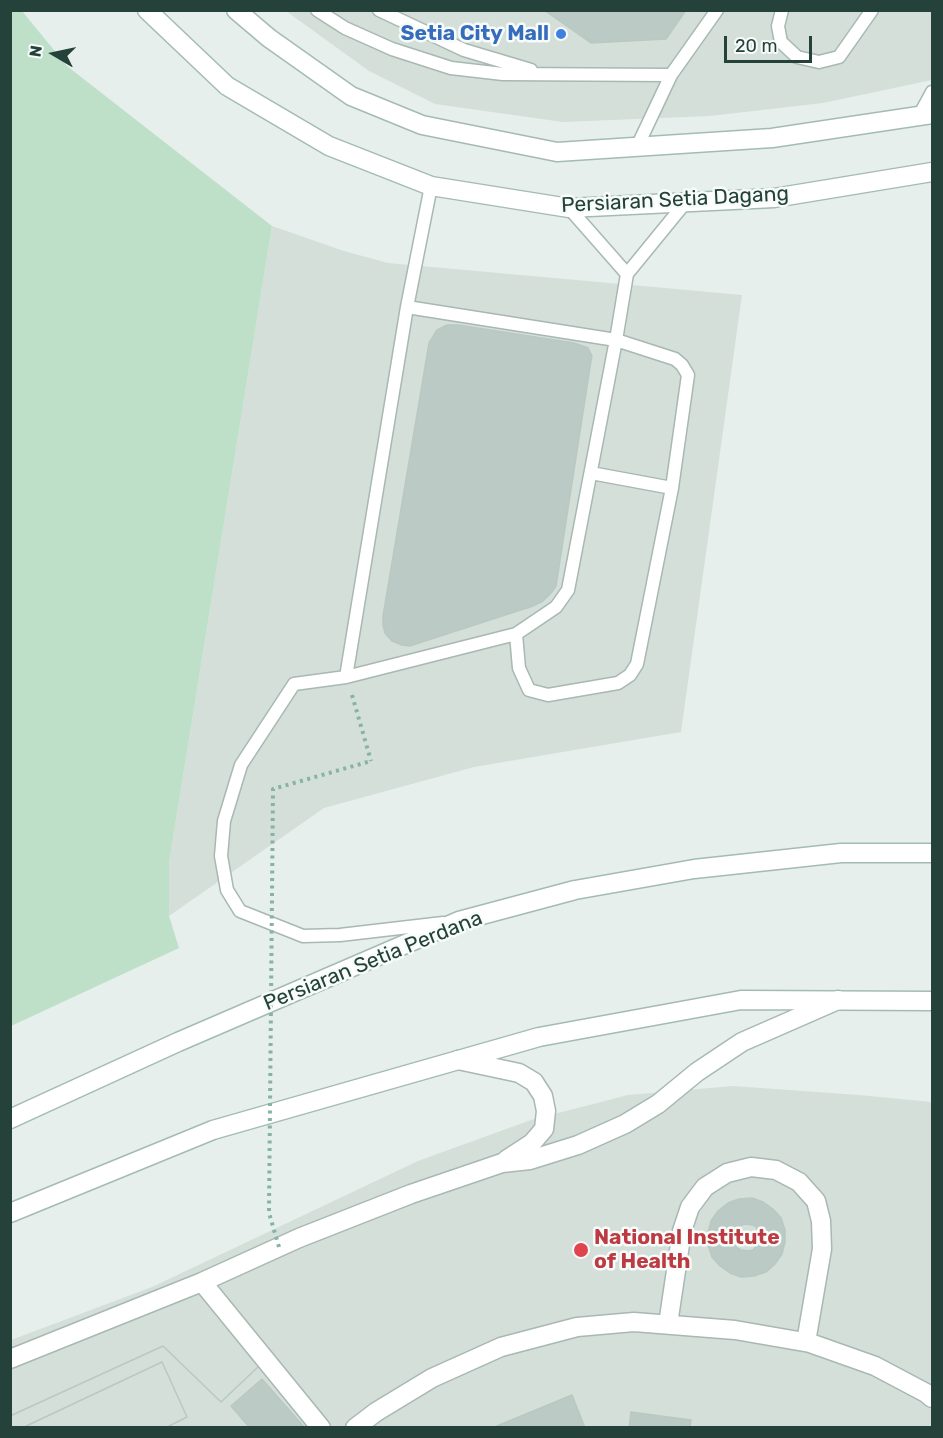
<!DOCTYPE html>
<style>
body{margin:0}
#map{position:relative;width:943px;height:1438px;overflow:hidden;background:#e6efeb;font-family:Rubik,sans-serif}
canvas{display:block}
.frame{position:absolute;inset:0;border:12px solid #24423a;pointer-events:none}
.north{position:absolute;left:24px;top:24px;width:60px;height:60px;-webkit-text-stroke:4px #f7fbf9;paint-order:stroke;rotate:279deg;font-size:16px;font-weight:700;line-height:24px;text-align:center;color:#24423a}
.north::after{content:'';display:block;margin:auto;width:21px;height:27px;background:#24423a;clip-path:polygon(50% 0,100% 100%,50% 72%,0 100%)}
.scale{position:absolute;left:724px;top:36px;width:88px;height:27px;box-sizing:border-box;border:3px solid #24423a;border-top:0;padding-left:8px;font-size:18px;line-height:21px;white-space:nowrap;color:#24423a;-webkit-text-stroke:4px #f7fbf9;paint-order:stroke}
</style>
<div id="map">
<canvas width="943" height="1438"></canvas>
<div class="frame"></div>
<div class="north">N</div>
<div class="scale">20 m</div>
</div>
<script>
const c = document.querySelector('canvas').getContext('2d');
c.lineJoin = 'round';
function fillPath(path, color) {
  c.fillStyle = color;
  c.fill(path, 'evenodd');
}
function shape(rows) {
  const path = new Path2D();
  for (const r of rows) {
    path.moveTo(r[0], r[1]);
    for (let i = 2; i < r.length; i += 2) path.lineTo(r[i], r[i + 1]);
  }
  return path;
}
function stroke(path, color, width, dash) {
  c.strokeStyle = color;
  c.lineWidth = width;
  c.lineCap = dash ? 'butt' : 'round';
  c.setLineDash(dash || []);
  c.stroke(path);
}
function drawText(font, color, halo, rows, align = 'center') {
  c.font = font + ' Rubik,sans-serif';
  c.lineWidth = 5;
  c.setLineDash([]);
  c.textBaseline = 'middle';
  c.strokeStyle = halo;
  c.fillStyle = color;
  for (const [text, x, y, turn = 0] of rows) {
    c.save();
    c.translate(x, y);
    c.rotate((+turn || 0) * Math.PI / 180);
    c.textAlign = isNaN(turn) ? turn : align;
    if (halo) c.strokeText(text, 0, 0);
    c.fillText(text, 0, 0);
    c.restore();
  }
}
const built = shape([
 [286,11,932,11,932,80,823,103,710,116,563,122,435,104,369,71],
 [272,226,344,251,388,263,742,295,681,732,474,767,324,808,169,916,169,863],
 [733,1086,859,1095,932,1102,932,1427,11,1428,11,1340,152,1287,418,1161,531,1120,628,1095]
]);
const green = shape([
 [10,11,22,11,67,66,272,226,169,863,169,916,179,948,11,1026]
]);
const building = shape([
 [544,10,686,10,666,39,591,43,544,10],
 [447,325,458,325,574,343,588,348,592,356,591,361,556,586,551,593,543,601,533,606,425,641,410,646,402,645,392,641,385,633,383,625,383,616,429,343,437,330,447,325],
 [752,1198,763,1202,773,1209,781,1218,785,1230,785,1242,782,1254,775,1264,766,1272,754,1276,741,1277,730,1273,720,1266,712,1257,708,1245,708,1233,711,1221,718,1211,728,1203,739,1199,752,1198],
 [744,1224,753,1225,756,1227,760,1235,759,1243,753,1250,749,1251,741,1250,737,1248,733,1240,736,1228,744,1224],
 [163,1346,221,1402,259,1366,314,1428,305,1428,262,1379,231,1406,250,1428,165,1428,187,1417,162,1362,22,1428,10,1428,10,1416,163,1346],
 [163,1346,221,1402,259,1366,314,1428,10,1428,10,1416,163,1346],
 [162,1362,187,1417,165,1428,22,1428,162,1362],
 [572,1395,585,1428,492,1428,572,1395],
 [631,1412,691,1420,690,1428,629,1428,631,1412]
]);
const path = shape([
 [352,695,371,761]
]);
const lane = shape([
 [317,10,345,28,392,49,451,68,503,74,671,75],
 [379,10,464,50,531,70],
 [782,10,778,26,781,42,797,57,819,62,839,57,872,10],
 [919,116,932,92],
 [637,147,671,75,717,10],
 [431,186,407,307,346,677,294,684,241,765,224,821,221,856,227,890,240,911,303,936,340,935,443,923],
 [569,208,627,274],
 [407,307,616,340,675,359,682,365,688,375,672,488,637,664,630,675,618,683,548,695,529,690,519,668,516,634],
 [591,473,672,488],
 [346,677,516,634,556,607,568,590,616,340,627,274,685,203]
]);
const street = shape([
 [458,1060,519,1073,534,1082,543,1096,546,1111,544,1129,532,1143,506,1160],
 [202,1282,321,1428],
 [668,1324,682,1231,690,1207,705,1187,727,1173,751,1167,776,1170,799,1182,816,1201,821,1221,822,1249,806,1342],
 [10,1359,202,1282,299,1238,411,1194,502,1163,530,1160,578,1145,625,1124,658,1104,697,1072,742,1042,838,1000],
 [355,1428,376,1412,432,1378,501,1347,577,1327,634,1322,735,1330,810,1343,875,1366,926,1393,932,1398]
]);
const secondary = shape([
 [147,10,227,86,329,146,431,186,569,208,774,198,932,172],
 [236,10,269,38,351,96,422,125,557,152,772,138,932,114],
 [10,1119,178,1042,459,921,575,890,694,869,841,853,932,853],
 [10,1213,213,1130,539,1037,741,1000,932,1001]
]);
const pathBridge = shape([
 [279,1247,269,1213,273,789,371,761]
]);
const markers = [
 [561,34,6,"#3f7fe0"],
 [581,1250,8,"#e0444e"]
];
const shopNames = [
 ["Setia City Mall",549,34]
];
const streetNames = [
 ["Persiaran Setia Dagang",675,200,-3],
 ["Persiaran Setia Perdana",373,961,-22]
];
const healthNames = [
 ["National Institute",594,1238],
 ["of Health",594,1262]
];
fillPath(built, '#d4dfda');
fillPath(green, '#bfe0c8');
fillPath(building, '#bbcac4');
stroke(building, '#b8c9c2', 1.5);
stroke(lane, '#a8b8b2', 15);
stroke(street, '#a8b8b2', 21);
stroke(secondary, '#a4bbb3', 21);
stroke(path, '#86b3a5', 4, [3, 4.5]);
stroke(lane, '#fff', 12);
stroke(street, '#fff', 18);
stroke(secondary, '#fff', 18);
stroke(pathBridge, '#86b3a5', 4, [3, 4.5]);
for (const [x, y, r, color] of markers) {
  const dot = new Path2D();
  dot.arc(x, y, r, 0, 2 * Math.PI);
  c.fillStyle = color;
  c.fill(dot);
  stroke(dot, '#f7fbf9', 2);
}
drawText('bold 21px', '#366cbe', '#f7fbf9', shopNames, 'right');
drawText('21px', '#24423a', '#f7fbf9', streetNames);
drawText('bold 21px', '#be3a42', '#f7fbf9', healthNames, 'left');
</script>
